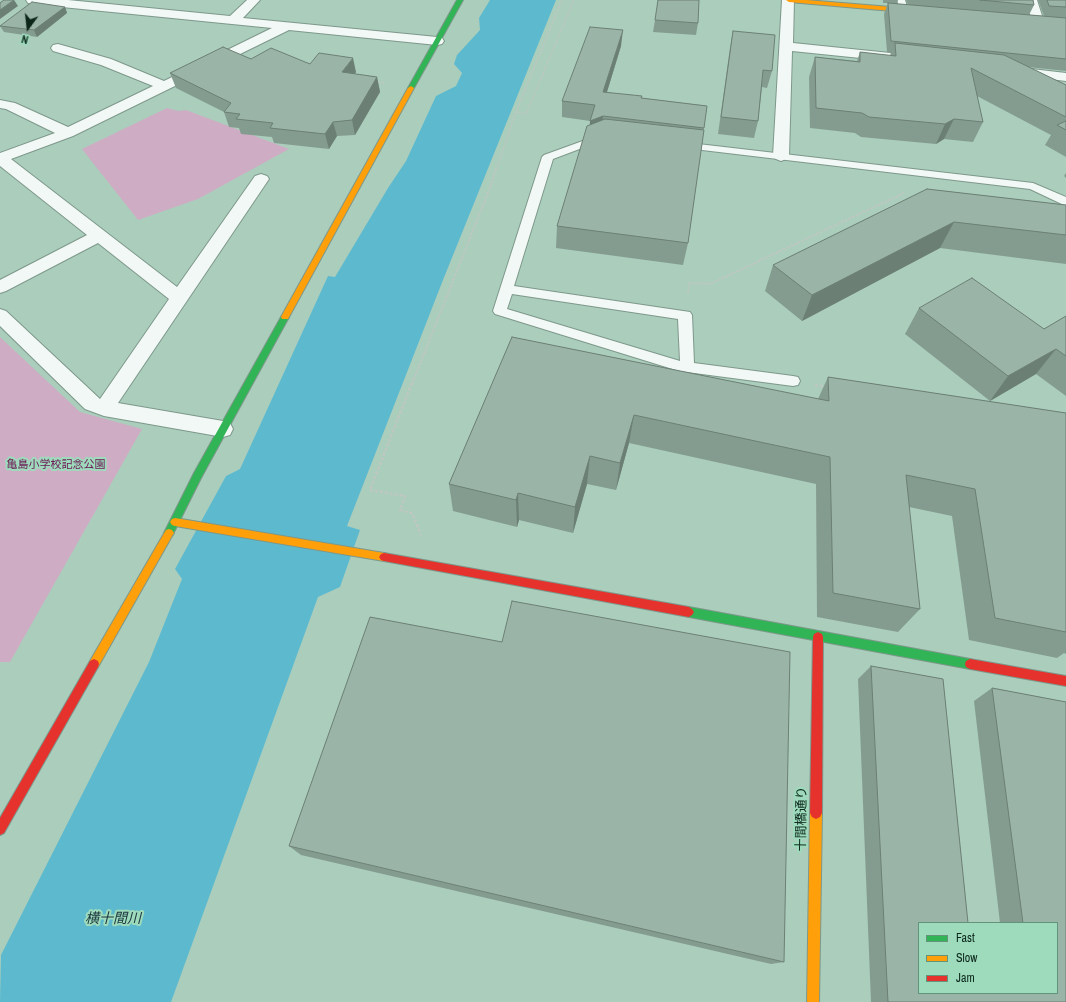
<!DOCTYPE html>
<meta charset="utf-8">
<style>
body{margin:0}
#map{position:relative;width:1066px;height:1002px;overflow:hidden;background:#abcdbc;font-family:"Archivo Narrow",sans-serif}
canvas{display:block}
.legend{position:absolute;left:918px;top:922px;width:140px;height:72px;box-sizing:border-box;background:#9ddbbc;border:1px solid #63937b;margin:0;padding:5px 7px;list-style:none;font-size:12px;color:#0c261a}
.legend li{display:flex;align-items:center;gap:8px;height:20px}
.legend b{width:20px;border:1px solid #63937b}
.north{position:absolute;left:8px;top:8px;width:40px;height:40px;-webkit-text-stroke:3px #9ddbbc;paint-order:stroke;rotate:195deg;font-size:11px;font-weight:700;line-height:16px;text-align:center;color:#0c261a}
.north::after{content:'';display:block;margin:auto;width:14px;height:18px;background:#0c261a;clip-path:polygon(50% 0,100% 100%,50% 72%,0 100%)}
</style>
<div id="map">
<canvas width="1066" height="1002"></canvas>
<ul class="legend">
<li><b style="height:5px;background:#30b455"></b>Fast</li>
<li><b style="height:5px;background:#ff9f0a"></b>Slow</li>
<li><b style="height:5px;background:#e5322d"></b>Jam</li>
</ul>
<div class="north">N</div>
</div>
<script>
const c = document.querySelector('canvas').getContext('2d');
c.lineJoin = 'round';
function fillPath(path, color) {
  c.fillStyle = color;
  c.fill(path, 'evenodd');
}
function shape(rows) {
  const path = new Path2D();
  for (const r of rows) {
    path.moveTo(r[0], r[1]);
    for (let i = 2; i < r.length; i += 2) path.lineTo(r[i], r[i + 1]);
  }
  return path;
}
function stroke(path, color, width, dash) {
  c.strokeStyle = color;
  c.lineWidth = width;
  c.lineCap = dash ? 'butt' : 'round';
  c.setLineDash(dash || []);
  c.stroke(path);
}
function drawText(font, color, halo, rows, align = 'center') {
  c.font = font + ' "Archivo Narrow","Noto Sans JP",sans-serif';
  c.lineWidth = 4;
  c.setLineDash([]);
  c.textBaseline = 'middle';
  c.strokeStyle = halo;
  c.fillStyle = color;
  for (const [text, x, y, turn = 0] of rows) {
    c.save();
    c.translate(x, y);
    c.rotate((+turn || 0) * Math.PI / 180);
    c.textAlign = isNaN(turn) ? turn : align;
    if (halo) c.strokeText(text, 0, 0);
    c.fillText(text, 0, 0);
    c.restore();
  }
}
const green = shape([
 [167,108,178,111,186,110,289,149,198,199,138,220,82,149],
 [0,337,80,412,142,429,10,662,0,662]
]);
const water = shape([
 [490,0,556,0,443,280,347,526,360,530,340,587,318,597,171,1002,0,1002,1,955,149,662,182,579,175,569,226,476,240,469,328,276,335,277,388,188,406,161,436,96,456,86,462,73,454,64,457,55,480,30,479,18]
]);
const pathFar2 = shape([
 [562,0,516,112,526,114,574,0],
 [375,82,386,83],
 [496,170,516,112]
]);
const pathFar1 = shape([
 [688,293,689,283,710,284,904,193],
 [412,384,491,185,496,169]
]);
const path = shape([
 [412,383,370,490,405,496,400,510,412,513,421,535],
 [815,385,826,387]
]);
const lane = shape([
 [897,0,905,0,908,10,906,12,900,12,897,0],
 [602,134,606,135,607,137,606,139,553,159,514,286,690,312,692,315,694,363,793,376,798,377,800,381,798,385,793,386,679,371,495,314,493,311,542,157,544,155,602,134],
 [512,294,678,319,680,361,507,309,512,294],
 [681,142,1033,183,1066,197,1066,206,1030,189,677,147,676,145,681,142]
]);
const street = shape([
 [26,0,68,0,230,16,247,0,260,0,243,18,437,37,442,38,444,41,442,44,437,45,289,30,73,136,11,159,177,287,255,176,261,174,267,176,269,179,118,403,223,421,230,423,233,429,230,435,223,437,104,416,85,409,0,326,0,309,6,311,100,399,169,299,98,243,6,291,0,293,0,280,87,235,0,166,0,153,55,133,6,109,0,108,0,100,15,103,68,127,153,86,101,65,53,51,51,48,53,45,58,44,111,59,164,81,272,28,32,4,28,3,26,0],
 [782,0,794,0,793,43,890,53,895,54,897,57,895,60,890,61,792,51,789,156,786,159,781,161,776,159,773,156,782,0],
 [1025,0,1037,0,1044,22,1042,25,1034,25,1025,0],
 [1014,67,1066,73,1066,81,1009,74,1007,71,1009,68,1014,67]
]);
const fast = shape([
 [457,0,463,0,414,88,409,89,408,88,457,0],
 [285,314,289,317,201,478,172,536,169,537,166,536,164,533,194,473,281,317,285,314],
 [689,607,970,659,974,661,975,664,974,667,970,669,689,617,686,615,684,612,686,609,689,607]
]);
const slow = shape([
 [786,0,806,0,915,9,918,11,915,13,789,2,786,0],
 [411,86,414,88,289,317,288,319,282,319,281,317,408,88,411,86],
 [175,518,384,553,387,554,389,557,387,560,384,561,175,526,172,525,170,522,172,519,175,518],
 [169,529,172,530,174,533,172,536,98,667,94,669,90,667,89,664,90,661,166,530,169,529],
 [816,807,820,809,822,813,819,1002,807,1002,810,813,812,809,816,807]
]);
const jam = shape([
 [384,553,689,607,692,609,694,612,692,615,689,617,384,561,381,560,379,557,381,554,384,553],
 [818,632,822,634,823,637,822,813,820,817,816,819,812,817,810,813,813,637,814,634,818,632],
 [94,659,98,661,99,664,98,667,4,833,0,835,0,818,90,661,94,659],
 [970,659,1066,676,1066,686,970,669,966,667,965,664,966,661,970,659]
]);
const wall = shape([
 [883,0,898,0,897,4,908,5,906,0,1033,0,1034,5,1029,15,1044,16,1038,0,1066,0,1066,71,1028,67,1066,85,1066,157,1045,145,1051,135,977,96,983,122,973,142,944,139,936,144,861,137,855,133,810,128,809,77,815,57,857,61,860,52,890,56,891,52,887,52,884,14,888,3,883,3],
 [65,7,67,13,37,37,4,32,0,26],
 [655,20,698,23,696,35,653,32],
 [733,31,772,71,767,88,762,87,758,121,754,138,718,134,730,48],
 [621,46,607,92,642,98,707,106,688,243,683,265,556,248,557,226,590,125,590,121,562,117,562,101],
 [251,59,310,64,356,72,355,74,377,77,380,92,355,135,337,136,329,149,274,143,272,137,241,134,239,128,229,127,224,112,176,88,170,73],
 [1066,173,1066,178,1064,176],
 [927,189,1066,205,1066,264,940,248,802,321,765,291,773,265],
 [919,308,1044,329,1066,316,1066,396,1036,374,990,401,905,334],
 [512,337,818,399,828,377,1066,413,1066,654,1064,653,1057,658,969,640,952,516,909,507,920,609,898,632,817,617,816,484,629,443,616,490,587,484,573,533,519,520,517,527,453,511,449,484],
 [871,666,943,679,968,923,919,923,919,993,1057,993,1057,923,1000,923,974,701,992,688,1066,702,1066,1002,871,1002,858,679],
 [289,846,784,962,771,964,301,855]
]);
const shadedWall = shape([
 [14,0,18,6,0,19,0,10],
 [65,7,67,13,37,37,34,30],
 [623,30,621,46,602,108,603,92],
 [353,58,356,72,345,87,342,72],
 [377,77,380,92,355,135,352,120],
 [603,116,602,133,589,137,590,121],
 [954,119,944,139,936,144,945,124],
 [333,122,337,136,329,149,325,134],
 [954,222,940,248,802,321,812,295],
 [1056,349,1036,374,990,401,1008,376],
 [634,415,629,443,616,490,620,463],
 [590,456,587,484,573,533,575,507],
 [518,493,519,520,517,527,516,500]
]);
const building = shape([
 [4,0,14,0,0,10,0,3,4,0],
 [658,0,699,0,698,23,655,20,658,0],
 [980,0,1033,0,1034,5,980,0],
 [1047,0,1066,0,1066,7,1049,6,1047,0],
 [32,2,65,7,34,30,0,26,32,2],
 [888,3,1066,18,1066,59,891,41,888,3],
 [590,27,623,30,603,92,642,96,641,98,707,106,704,128,603,116,590,121,595,105,562,101,590,27],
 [733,31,775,35,772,71,763,70,758,121,721,117,733,31],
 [895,43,1004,55,1066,85,1066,117,971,68,983,122,954,119,945,124,869,117,862,113,816,108,815,57,860,62,860,52,896,56,895,43],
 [223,47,251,59,271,48,310,64,319,53,353,58,342,72,377,77,352,120,333,122,325,134,270,128,273,123,236,119,240,114,224,112,231,103,170,73,223,47],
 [605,119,704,130,688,243,557,226,587,126,605,119],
 [1066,121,1066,130,1057,125,1066,121],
 [927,189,1066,205,1066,235,954,222,812,295,773,265,927,189],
 [972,278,1044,329,1066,316,1066,356,1056,349,1008,376,919,308,972,278],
 [512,337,829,401,828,377,1066,413,1066,632,995,618,975,489,906,475,920,609,833,593,830,457,634,415,620,463,590,456,575,507,518,493,516,500,449,484,512,337],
 [512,601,790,652,784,962,289,846,370,617,502,642,512,601],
 [871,666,943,679,968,923,919,923,919,993,1057,993,1057,923,1023,923,992,688,1066,702,1066,1002,888,1002,871,666]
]);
const parkNames = [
 ["亀島小学校記念公園",56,465]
];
const nearStreetnames = [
 ["十間橋通り",802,819,-89]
];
const nearWaternames = [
 ["横十間川",113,919]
];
fillPath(green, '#ceadc4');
fillPath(water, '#5dbace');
stroke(lane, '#7d988b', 2);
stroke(street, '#7d988b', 2);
stroke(fast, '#7d988b', 2);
stroke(slow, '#7d988b', 2);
stroke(jam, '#7d988b', 2);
stroke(pathFar2, '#bec7c2', 1.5, [2, 1.5]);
stroke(pathFar1, '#bec7c2', 2, [2.5, 1.5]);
stroke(path, '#bec7c2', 2.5, [3, 2]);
fillPath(lane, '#f2f8f5');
fillPath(street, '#f2f8f5');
fillPath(fast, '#30b455');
fillPath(slow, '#ff9f0a');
fillPath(jam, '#e5322d');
fillPath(wall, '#849c90');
fillPath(shadedWall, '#6c7f75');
fillPath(building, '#9ab5a7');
stroke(building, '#6c7f75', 1);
drawText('11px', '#6c1553', '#9ddbbc', parkNames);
drawText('13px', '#0c261a', '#9ddbbc', nearStreetnames);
drawText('italic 14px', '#1b343d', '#9ddbbc', nearWaternames);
</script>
